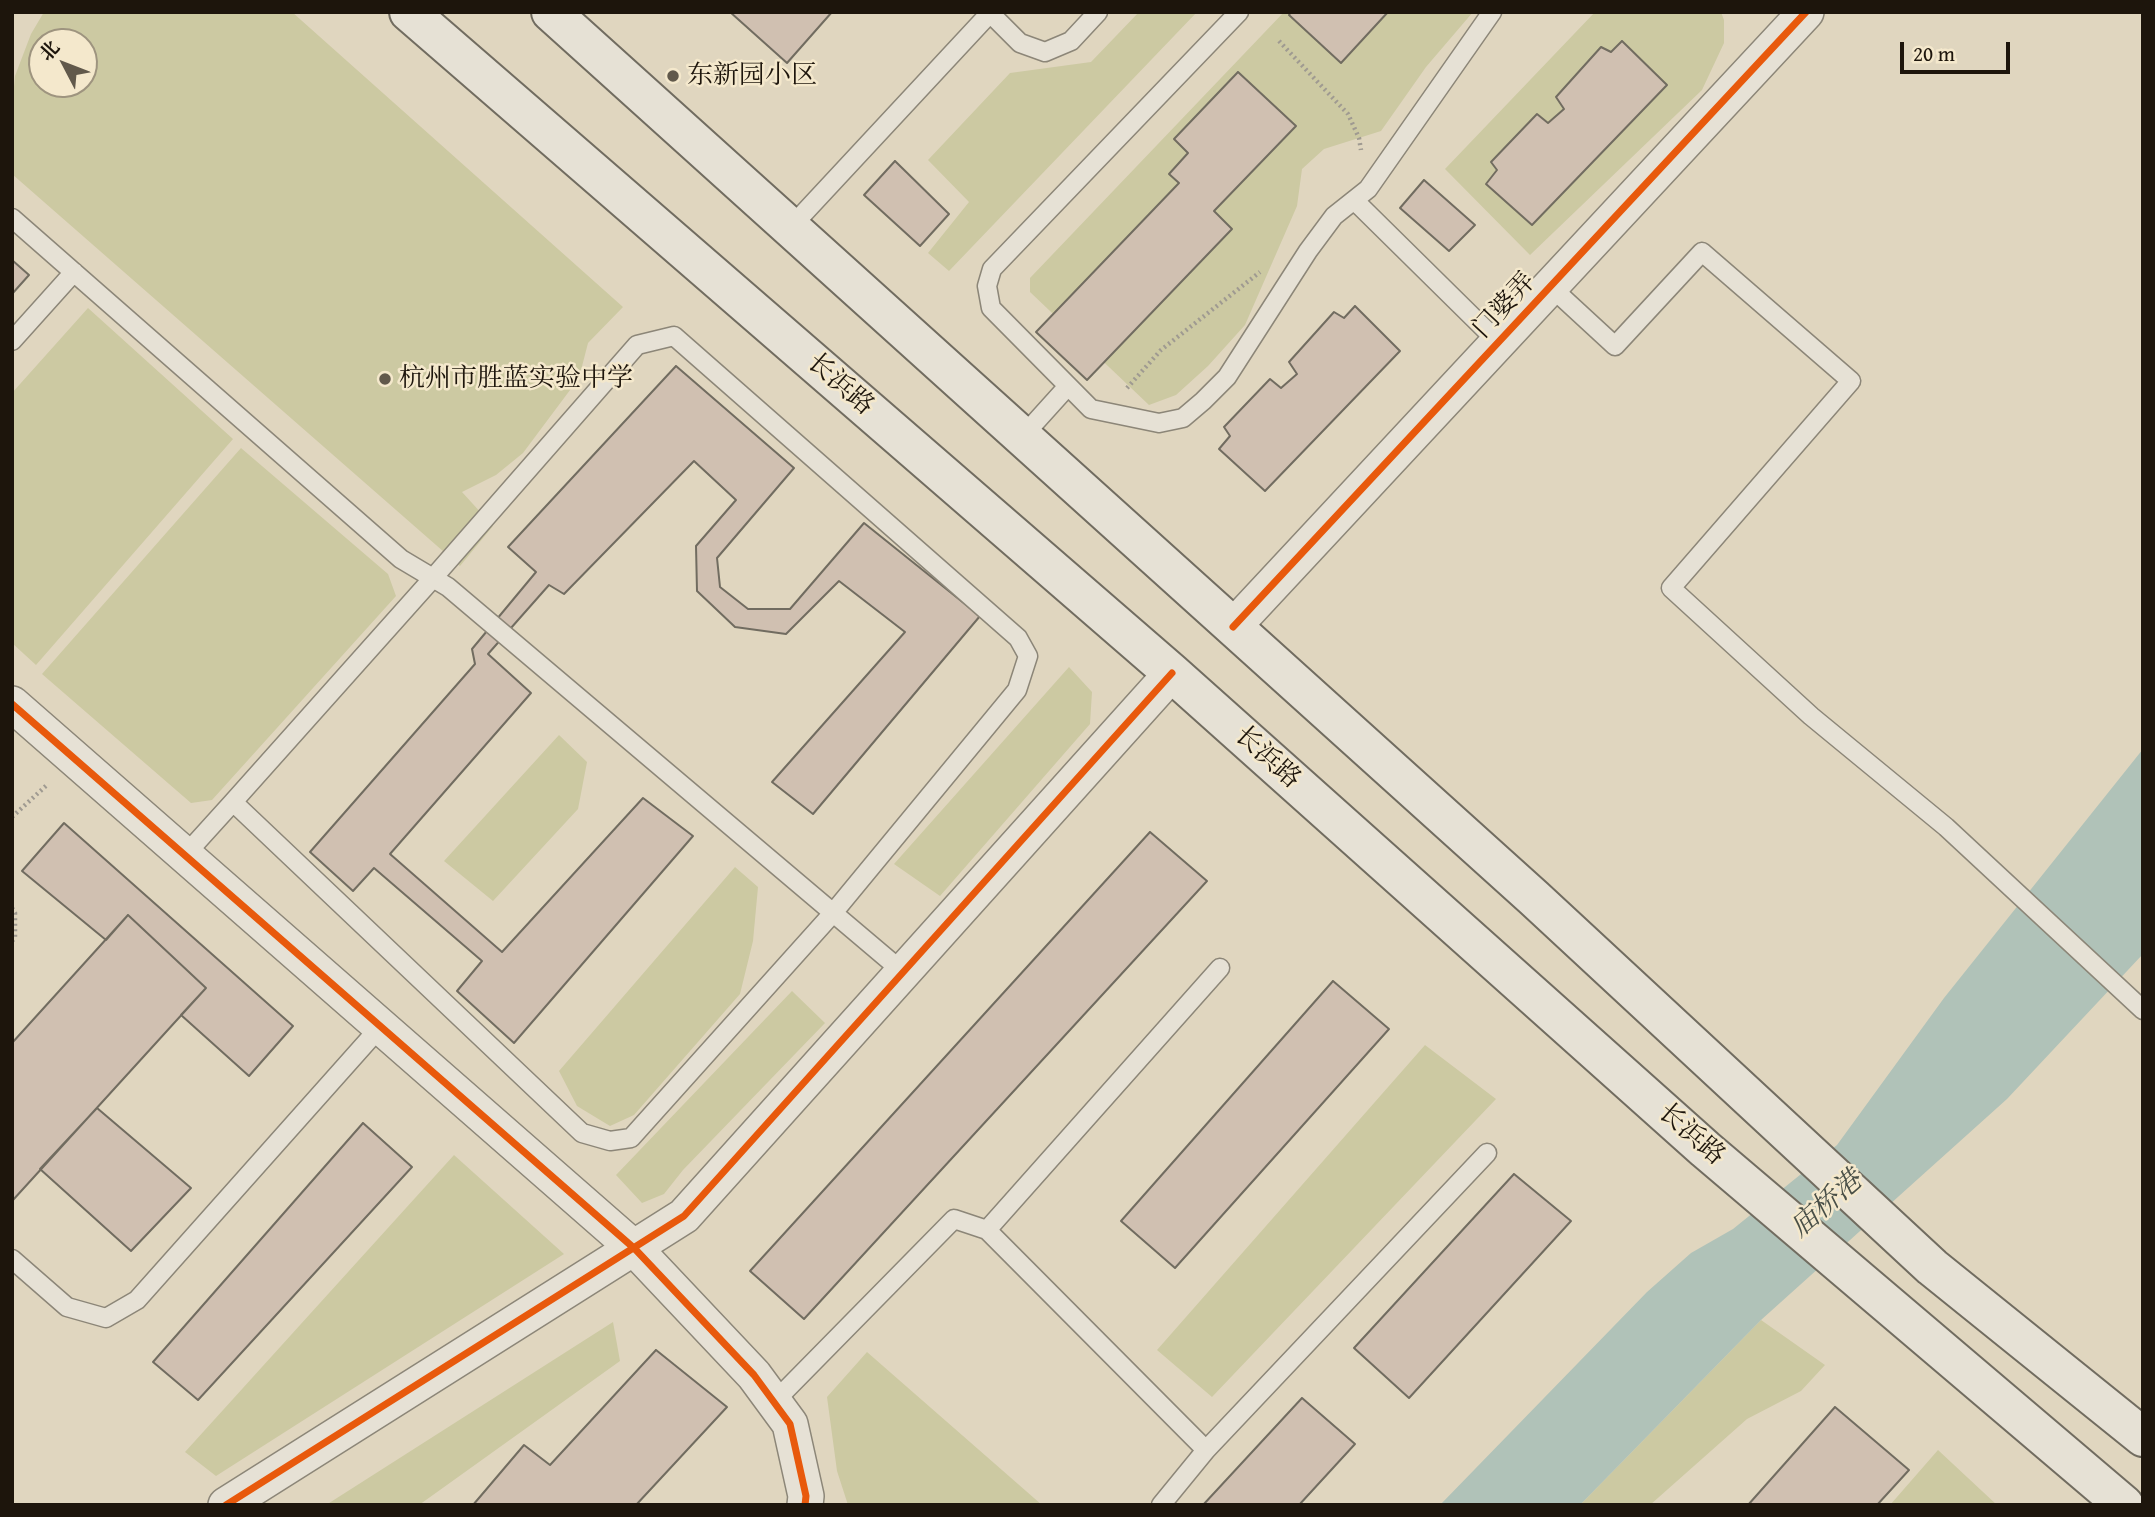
<!DOCTYPE html>
<meta charset="utf-8">
<style>
body{margin:0}
#map{position:relative;width:2155px;height:1517px;overflow:hidden;background:#e0d6bf;font-family:"Gentium Book Plus","Noto Serif SC",serif}
canvas{display:block}
.frame{position:absolute;inset:0;border:14px solid #1d150c;pointer-events:none}
.north{position:absolute;left:28px;top:28px;width:70px;height:70px;box-sizing:border-box;background:#f4e8cc;border:2px solid #9e947f;border-radius:50%;rotate:312deg;font-size:19px;font-weight:700;line-height:28px;text-align:center;color:#1d150c}
.north::after{content:'';display:block;margin:auto;width:24px;height:32px;background:#61594b;clip-path:polygon(50% 0,100% 100%,50% 72%,0 100%)}
.scale{position:absolute;left:1900px;top:42px;width:110px;height:32px;box-sizing:border-box;border:4px solid #1d150c;border-top:0;padding-left:9px;font-size:21px;line-height:24px;white-space:nowrap;color:#1d150c;-webkit-text-stroke:5px #f4e8cc;paint-order:stroke}
</style>
<div id="map">
<canvas width="2155" height="1517"></canvas>
<div class="frame"></div>
<div class="north">北</div>
<div class="scale">20 m</div>
</div>
<script>
const c = document.querySelector('canvas').getContext('2d');
c.lineJoin = 'round';
function fillPath(path, color) {
  c.fillStyle = color;
  c.fill(path, 'evenodd');
}
function shape(rows) {
  const path = new Path2D();
  for (const r of rows) {
    path.moveTo(r[0], r[1]);
    for (let i = 2; i < r.length; i += 2) path.lineTo(r[i], r[i + 1]);
  }
  return path;
}
function stroke(path, color, width, dash) {
  c.strokeStyle = color;
  c.lineWidth = width;
  c.lineCap = dash ? 'butt' : 'round';
  c.setLineDash(dash || []);
  c.stroke(path);
}
function drawText(font, color, halo, rows, align = 'center') {
  c.font = font + ' "Gentium Book Plus","Noto Serif SC",serif';
  c.lineWidth = 5;
  c.setLineDash([]);
  c.textBaseline = 'middle';
  c.strokeStyle = halo;
  c.fillStyle = color;
  for (const [text, x, y, turn = 0] of rows) {
    c.save();
    c.translate(x, y);
    c.rotate((+turn || 0) * Math.PI / 180);
    c.textAlign = isNaN(turn) ? turn : align;
    if (halo) c.strokeText(text, 0, 0);
    c.fillText(text, 0, 0);
    c.restore();
  }
}
const green = shape([
 [44,12,292,12,623,307,588,343,579,378,523,453,496,475,462,492,493,526,460,566,12,174,12,107,15,76,31,34],
 [42,42,84,42,84,84,42,84],
 [1139,12,1197,12,949,271,928,253,969,202,928,160,1010,73,1091,62],
 [1284,12,1473,12,1426,67,1381,131,1324,149,1302,169,1297,206,1245,325,1208,366,1176,395,1149,405,1030,292,1030,278],
 [1595,12,1721,12,1724,20,1724,43,1702,90,1530,255,1445,169],
 [88,308,233,439,36,665,12,643,12,393],
 [241,448,388,574,396,596,212,800,191,803,42,674],
 [1069,667,1092,692,1090,724,940,896,894,864],
 [559,735,587,762,578,809,493,901,444,861],
 [735,867,758,887,753,941,740,994,634,1115,610,1126,577,1106,559,1071],
 [792,991,825,1023,683,1170,664,1194,642,1203,616,1175],
 [1425,1045,1496,1099,1212,1397,1157,1350],
 [454,1155,564,1254,216,1476,185,1452],
 [1761,1320,1825,1365,1801,1391,1747,1419,1650,1505,1580,1505],
 [613,1322,620,1361,419,1505,326,1505],
 [867,1352,1042,1505,848,1505,837,1471,827,1397],
 [1938,1450,1997,1505,1890,1505]
]);
const water = shape([
 [2143,749,2143,954,2007,1099,1761,1320,1580,1505,1440,1505,1647,1292,1691,1253,1733,1229,1837,1145,1944,998]
]);
const building = shape([
 [730,12,832,12,787,63,730,12],
 [1291,12,1388,12,1341,63,1289,15,1291,12],
 [1622,41,1667,85,1532,225,1486,184,1497,170,1491,162,1537,114,1548,123,1564,109,1556,97,1601,47,1611,52,1622,41],
 [1238,72,1296,126,1214,211,1232,229,1087,380,1036,332,1179,183,1169,174,1188,153,1174,139,1238,72],
 [895,161,949,214,920,246,864,195,895,161],
 [1424,180,1475,225,1449,251,1400,208,1424,180],
 [12,260,29,275,12,294,12,260],
 [1355,306,1400,351,1265,491,1219,449,1230,436,1224,427,1270,379,1281,388,1297,374,1289,362,1334,312,1344,318,1355,306],
 [676,366,794,468,717,558,720,587,748,609,790,609,864,523,980,616,813,814,772,782,905,632,839,581,786,634,735,627,697,591,696,546,736,500,694,461,564,594,549,585,488,654,531,693,390,854,502,952,643,798,693,836,514,1043,457,991,482,961,374,868,353,891,310,852,475,664,472,649,536,572,508,547,676,366],
 [64,823,293,1026,249,1076,181,1015,206,988,128,915,106,940,22,871,64,823],
 [1150,832,1207,881,804,1319,750,1271,1150,832],
 [128,915,206,988,13,1200,12,1043,128,915],
 [1333,981,1389,1029,1175,1268,1121,1221,1333,981],
 [97,1108,191,1188,131,1251,40,1169,97,1108],
 [363,1123,412,1167,198,1400,153,1362,363,1123],
 [1514,1174,1571,1221,1409,1398,1354,1348,1514,1174],
 [656,1350,727,1407,636,1505,473,1505,524,1445,550,1465,656,1350],
 [1302,1398,1355,1444,1299,1505,1203,1505,1302,1398],
 [1835,1407,1909,1470,1877,1505,1748,1505,1835,1407]
]);
const path = shape([
 [1279,41,1348,114,1359,138,1361,150],
 [1127,388,1161,350,1260,272],
 [12,817,48,784],
 [12,908,15,913,15,938,12,941]
]);
const service = shape([
 [1239,12,992,269,987,286,991,308,1091,409,1159,423,1183,418,1203,401,1227,377,1308,251,1334,216,1368,189,1492,12],
 [1354,200,1500,344],
 [12,218,401,559,448,587,903,972],
 [790,228,990,13,1020,43,1045,52,1071,41,1098,12],
 [1551,287,1615,346,1702,252,1851,381,1671,588,1811,716,1946,827,2143,1010],
 [12,341,74,272],
 [1022,437,1068,386],
 [185,855,233,802,433,578,637,345,674,336,1018,638,1028,656,1017,690,833,913,631,1138,610,1141,582,1133,233,802],
 [987,1230,1220,968],
 [12,1259,67,1307,106,1318,137,1300,381,1026],
 [774,1402,954,1219,987,1230,1206,1450],
 [1161,1505,1206,1450,1487,1153]
]);
const minor = shape([
 [1233,627,1806,12],
 [12,704,635,1249,754,1375,790,1424,806,1496,805,1505],
 [226,1505,684,1216,1172,673]
]);
const secondary = shape([
 [409,12,1172,673,1705,1149,2124,1505],
 [551,12,1534,898,1932,1267,2143,1437]
]);
const cycleway = shape([
 [1233,627,1806,12],
 [12,704,635,1249,754,1375,790,1424,806,1496,805,1505],
 [226,1505,684,1216,1172,673]
]);
const markers = [
 [673,76,7,"#61594b"],
 [385,379,7,"#61594b"]
];
const poiNames = [
 ["东新园小区",687,76],
 ["杭州市胜蓝实验中学",399,379]
];
const streetNames = [
 ["门婆弄",1505,306,-47],
 ["长浜路",840,385,41],
 ["长浜路",1267,758,42],
 ["长浜路",1691,1135,41]
];
const waterNames = [
 ["庙桥港",1827,1205,-41]
];
fillPath(green, '#ccc9a2');
fillPath(water, '#b0c2b8');
fillPath(building, '#d0c0b1');
stroke(building, '#716c60', 2);
stroke(service, '#8c8678', 21);
stroke(minor, '#8c8678', 38);
stroke(secondary, '#716c60', 42);
stroke(path, '#9f9a91', 4.5, [2, 3.5]);
stroke(service, '#e6e1d5', 18);
stroke(minor, '#e6e1d5', 35);
stroke(secondary, '#e6e1d5', 38);
stroke(cycleway, '#e8590c', 7);
for (const [x, y, r, color] of markers) {
  const dot = new Path2D();
  dot.arc(x, y, r, 0, 2 * Math.PI);
  c.fillStyle = color;
  c.fill(dot);
  stroke(dot, '#f4e8cc', 2.5);
}
drawText('26px', '#1d150c', '#f4e8cc', poiNames, 'left');
drawText('26px', '#1d150c', '#f4e8cc', streetNames);
drawText('italic 28px', '#494f47', '#f4e8cc', waterNames);
</script>
